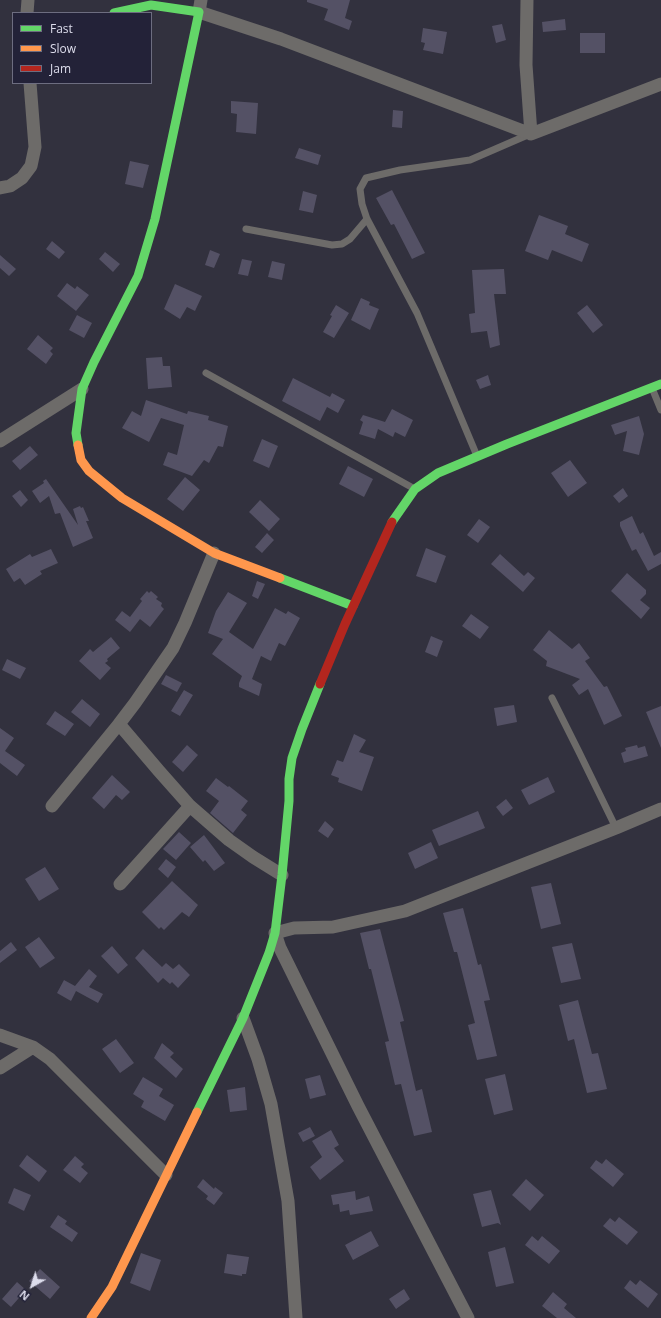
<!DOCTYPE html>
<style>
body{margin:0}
#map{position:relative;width:661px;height:1318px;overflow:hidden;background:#32313e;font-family:"Open Sans",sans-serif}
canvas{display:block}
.legend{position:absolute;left:12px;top:12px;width:140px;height:72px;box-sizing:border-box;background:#232238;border:1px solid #6d6d80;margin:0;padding:5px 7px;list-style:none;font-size:12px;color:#ddddec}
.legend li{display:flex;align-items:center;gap:8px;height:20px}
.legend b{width:20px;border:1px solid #6d6d80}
.north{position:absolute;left:12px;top:1266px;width:40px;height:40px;-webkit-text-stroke:3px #232238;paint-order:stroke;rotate:219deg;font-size:11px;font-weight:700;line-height:16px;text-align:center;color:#ddddec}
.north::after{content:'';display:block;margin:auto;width:14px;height:18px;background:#ddddec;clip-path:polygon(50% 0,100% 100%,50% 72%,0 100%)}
</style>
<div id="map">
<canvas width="661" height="1318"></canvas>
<ul class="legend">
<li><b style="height:5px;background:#63d668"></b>Fast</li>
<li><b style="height:5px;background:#ff974d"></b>Slow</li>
<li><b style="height:5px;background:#b3261e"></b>Jam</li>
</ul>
<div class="north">N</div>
</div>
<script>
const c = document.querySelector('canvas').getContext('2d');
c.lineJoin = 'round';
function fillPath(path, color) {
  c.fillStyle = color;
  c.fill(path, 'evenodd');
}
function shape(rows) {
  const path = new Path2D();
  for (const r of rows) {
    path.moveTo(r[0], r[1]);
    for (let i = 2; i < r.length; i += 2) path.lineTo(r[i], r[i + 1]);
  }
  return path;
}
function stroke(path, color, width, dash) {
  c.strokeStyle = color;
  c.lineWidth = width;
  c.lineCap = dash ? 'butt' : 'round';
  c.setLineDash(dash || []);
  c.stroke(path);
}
const building = shape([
 [307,0,350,0,345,18,352,21,349,30,324,20,328,9,307,2],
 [565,19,566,30,543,32,542,22],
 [502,24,506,40,496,43,492,26],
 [423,28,447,32,443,54,423,50,425,43,421,42],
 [580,33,605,33,605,53,580,53],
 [231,101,258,103,256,134,236,132,237,114,231,113],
 [393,110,403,111,402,128,392,127],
 [299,148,321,155,318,165,295,158],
 [130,161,149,165,143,188,125,184],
 [392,190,425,253,412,259,394,224,391,225,376,198],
 [303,191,317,195,313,213,299,210],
 [539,215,568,226,565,234,589,244,582,262,552,250,548,260,525,251],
 [52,241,65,252,59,259,46,249],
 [210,250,220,254,214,268,205,265],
 [105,252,120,264,113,272,99,259],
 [0,255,16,269,9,276,0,268],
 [242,259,252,261,248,276,238,274],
 [272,261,285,264,282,280,268,277],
 [504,269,506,294,494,294,500,345,490,348,487,331,471,333,469,314,475,313,472,270],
 [67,283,75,289,77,286,89,295,76,311,57,296],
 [175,284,202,296,195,311,187,307,180,319,164,309],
 [361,298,370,302,369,305,379,309,370,330,351,320],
 [336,305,349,313,334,338,323,332,332,316,330,315],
 [587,305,603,325,593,333,577,313],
 [77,315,92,323,84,338,69,330],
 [38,335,53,348,50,351,53,354,46,364,27,349],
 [162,357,163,366,170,366,172,387,148,389,146,358],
 [488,375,491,385,480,389,476,380],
 [293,378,330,397,332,393,345,400,338,413,327,407,320,421,282,401],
 [146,400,187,414,188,411,209,416,208,420,228,426,223,447,218,446,209,463,204,460,192,476,163,465,168,452,177,455,184,425,161,418,149,442,122,428,132,411,141,416],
 [392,409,413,420,405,437,395,432,393,437,378,429,375,439,359,434,363,422,360,420,363,415,385,422],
 [639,416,644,434,639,455,623,451,627,431,615,435,611,425],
 [262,439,278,446,269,468,253,461],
 [30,446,38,455,20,470,12,461],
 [570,460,587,483,568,497,551,473],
 [348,466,373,479,364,497,339,484],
 [185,477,200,490,183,511,167,499],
 [46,479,78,525,73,509,80,506,81,508,83,507,89,521,86,521,93,538,73,547,60,513,55,514,49,496,40,503,32,491,44,483,43,481],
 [623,488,628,496,619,503,613,496],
 [20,490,28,500,21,507,12,496],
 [260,500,280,519,269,531,249,512],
 [632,516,640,534,643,532,654,556,661,552,661,564,648,571,636,549,632,551,620,526,620,522],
 [479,519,490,527,478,543,467,535],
 [267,533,274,540,262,553,255,547],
 [426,548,446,556,436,583,416,576],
 [51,549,58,563,40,571,42,574,25,585,20,578,14,582,6,569,30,554,32,557],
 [500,554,524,576,528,572,535,578,523,592,491,564],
 [627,573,646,590,646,594,640,600,650,608,641,619,611,591],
 [257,581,265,584,258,599,252,596],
 [147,591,149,593,151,591,158,597,156,599,162,603,161,606,164,609,150,627,140,619,130,632,115,620,122,611,130,617,142,601,140,599],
 [228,592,247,603,229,632,253,649,275,608,286,614,288,611,300,618,285,646,279,643,271,661,261,656,252,679,262,684,259,696,239,687,239,683,242,676,212,654,223,639,208,633,216,611],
 [471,614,489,627,480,639,462,626],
 [549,630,572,649,579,643,590,658,585,661,604,687,607,686,622,716,604,725,588,689,579,695,572,685,580,679,546,666,547,661,533,650],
 [431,636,443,641,437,657,425,652],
 [111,637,120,648,107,659,108,661,105,663,111,668,100,680,79,661,90,649,93,652],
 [7,659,26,668,20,679,2,670],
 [166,675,182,683,177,692,161,684],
 [184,690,193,695,180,716,171,711],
 [82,699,100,714,90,727,71,712],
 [514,705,517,722,497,726,494,708],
 [661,706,661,748,646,712],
 [55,711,74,724,65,736,46,724],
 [0,728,14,738,5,751,25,765,17,776,0,763],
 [354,734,366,740,359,752,374,757,362,791,338,782,339,778,331,775,337,760,343,762],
 [187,745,198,755,183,772,172,762],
 [637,745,638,748,645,746,648,756,624,763,621,753,626,751,625,748],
 [112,775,130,792,122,800,116,795,104,809,92,798],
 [548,777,555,792,529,805,521,790],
 [216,778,228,787,229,786,248,801,241,810,247,815,233,833,210,813,219,801,206,791],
 [506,799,513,808,503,816,496,807],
 [478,811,485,828,439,846,432,830],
 [325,821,334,829,328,838,318,831],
 [179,832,191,843,176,860,163,849],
 [204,835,225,863,214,871,205,860,203,862,190,847],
 [431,842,438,858,415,869,408,853],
 [166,859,176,867,168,878,158,869],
 [45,867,59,889,39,901,25,879],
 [172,881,198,905,189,917,182,912,164,930,161,927,159,929,142,912],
 [551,883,561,924,541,929,531,887],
 [463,908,478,965,481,964,490,1000,484,1001,497,1056,477,1060,468,1025,475,1023,457,952,454,952,443,913],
 [380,929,404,1021,400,1022,416,1091,422,1089,432,1132,414,1136,401,1084,395,1085,385,1042,389,1041,371,969,369,969,360,933],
 [39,937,55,958,40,968,25,947],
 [11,942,17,950,0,963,0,951],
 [572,943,581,979,561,983,552,947],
 [112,946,128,965,118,974,101,956],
 [143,949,162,967,166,963,173,969,179,964,190,975,178,988,172,982,170,984,163,978,158,983,135,958],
 [89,969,97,976,89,987,103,994,98,1003,76,991,71,1001,57,993,64,980,75,986],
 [578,1000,592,1054,598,1053,607,1089,587,1093,574,1039,568,1041,559,1005],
 [116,1039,134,1063,120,1073,102,1049],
 [162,1043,174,1053,170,1057,183,1069,176,1078,154,1058],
 [505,1074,513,1110,494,1115,485,1079],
 [320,1075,326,1095,310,1099,305,1079],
 [143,1077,163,1089,159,1096,174,1105,165,1121,141,1107,144,1101,133,1094],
 [245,1087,247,1110,230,1112,227,1090],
 [310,1127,315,1136,303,1142,298,1133],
 [331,1130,339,1145,334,1148,344,1161,320,1180,310,1167,322,1157,312,1141],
 [27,1155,47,1171,39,1182,19,1166],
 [75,1156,84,1164,81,1167,88,1173,80,1183,63,1170],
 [606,1159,624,1174,613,1187,590,1168,596,1160,602,1164],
 [203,1179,214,1189,215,1187,223,1193,214,1205,206,1199,208,1196,197,1187],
 [526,1179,544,1195,530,1211,512,1195],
 [14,1188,31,1195,24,1211,8,1203],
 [491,1190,501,1225,498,1223,482,1227,473,1194],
 [355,1191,356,1200,369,1196,373,1211,350,1215,349,1210,340,1212,339,1204,333,1205,331,1195],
 [58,1215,67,1221,65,1224,78,1233,72,1242,50,1227],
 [619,1217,638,1232,627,1245,603,1226,610,1218,615,1222],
 [371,1231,379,1246,353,1260,345,1245],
 [532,1236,538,1241,542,1236,560,1251,549,1264,525,1245],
 [505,1247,514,1283,496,1287,488,1252],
 [141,1253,161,1260,150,1291,130,1283],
 [227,1254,249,1257,246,1274,242,1274,242,1276,224,1273],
 [40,1269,60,1287,50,1299,29,1281],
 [630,1280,636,1285,640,1280,658,1294,648,1308,624,1288],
 [17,1282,26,1290,11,1307,2,1299],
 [404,1289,410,1299,396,1309,389,1299],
 [553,1292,567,1304,564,1308,576,1318,557,1318,542,1306]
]);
const lane = shape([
 [246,229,332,245,342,244,350,239,367,219],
 [206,373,413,488],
 [652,388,661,410],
 [477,456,417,313,367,219,362,204,360,189,366,178,400,170,470,160,530,134],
 [552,698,579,752,616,828]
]);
const street = shape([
 [201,0,199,12,281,39,531,134,661,84],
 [527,0,526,65,531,134],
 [27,13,28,0],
 [0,188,10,186,22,178,31,166,35,147,30,83],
 [0,441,82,389],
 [214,553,185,623,173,648,135,703,119,724,159,771,190,806,229,840,253,857,282,875],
 [52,806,119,724],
 [120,884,190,806],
 [243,1018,258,1059,271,1104,288,1201,296,1318],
 [0,1035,33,1047,50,1059,166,1175],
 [0,1068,33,1047],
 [468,1318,358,1106,280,948,275,933,294,928,333,927,405,911,616,828,661,809]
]);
const fast = shape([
 [78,445,76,433,82,389,94,362,138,276,155,219,199,12,151,5,114,13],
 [392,522,415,489,438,473,507,444,661,384],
 [280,578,353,606],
 [197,1112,243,1018,269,953,275,933,282,875,289,801,289,779,292,758,302,729,320,684]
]);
const slow = shape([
 [78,445,81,460,89,471,122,498,214,553,280,578],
 [91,1318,112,1287,197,1112]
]);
const jam = shape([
 [320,684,345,624,392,522]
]);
fillPath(building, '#545165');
stroke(lane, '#6d6b69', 7);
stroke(street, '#6d6b69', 13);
stroke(fast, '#63d668', 9);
stroke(slow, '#ff974d', 9);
stroke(jam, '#b3261e', 9);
</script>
